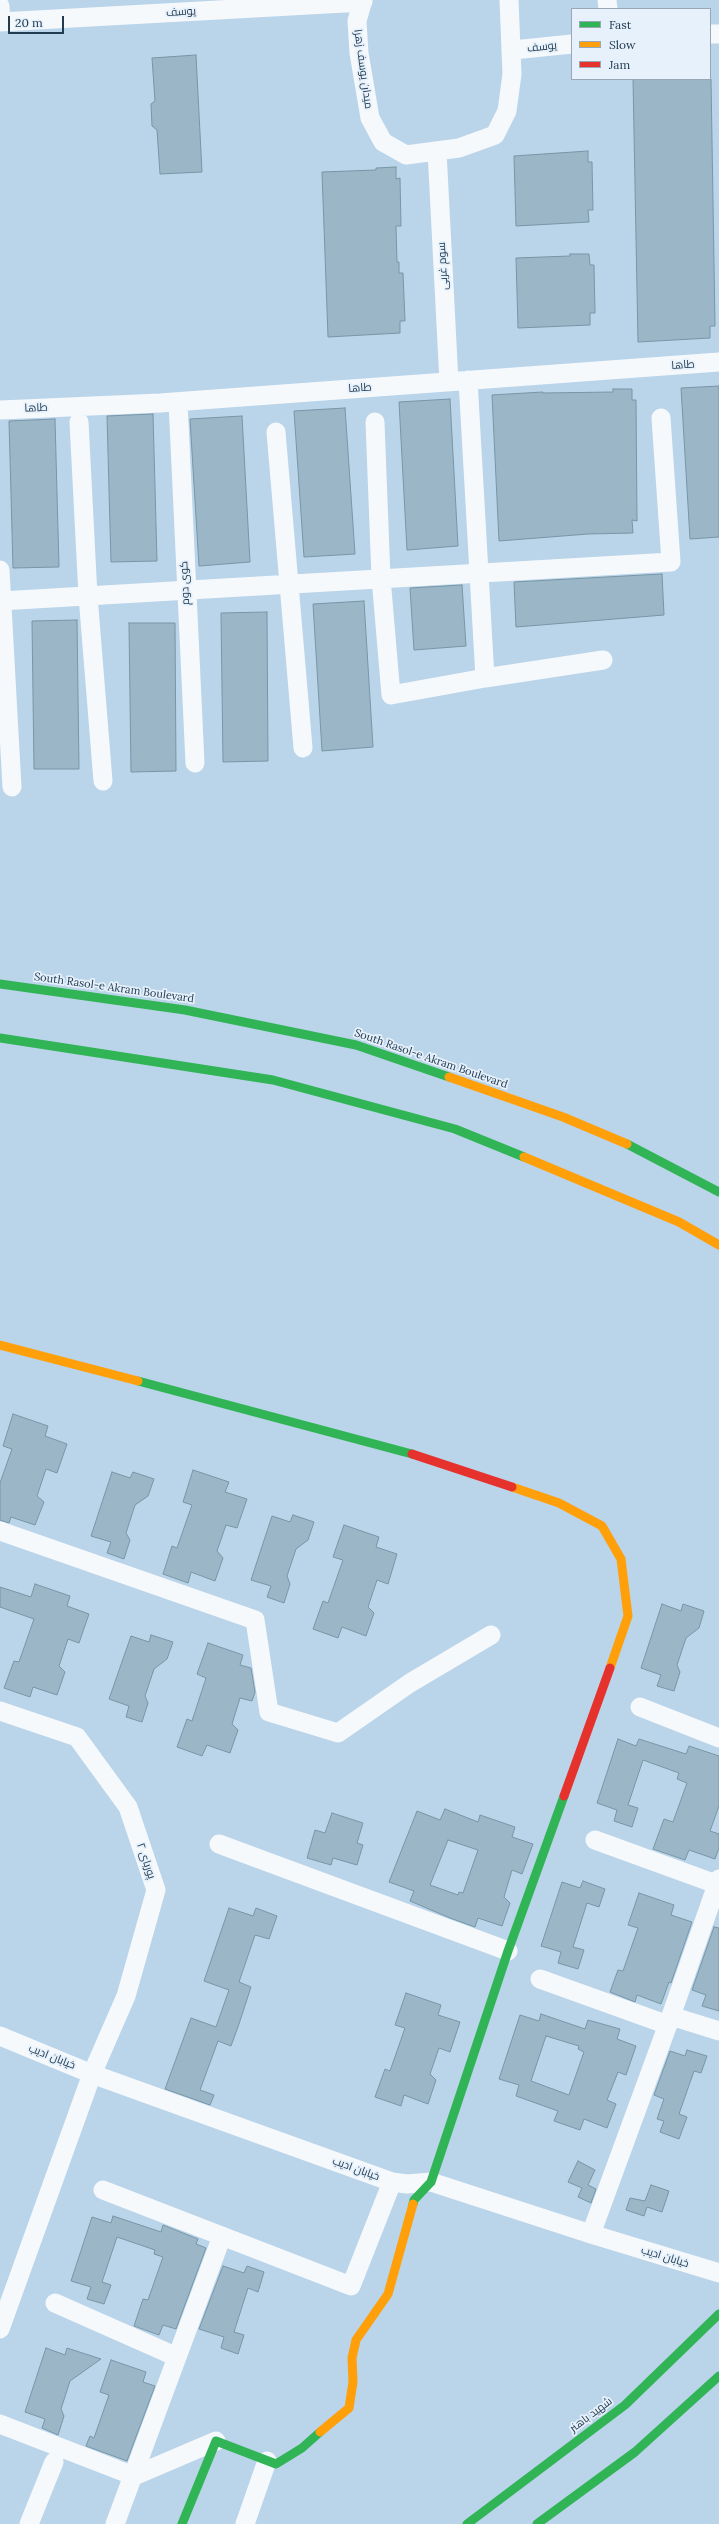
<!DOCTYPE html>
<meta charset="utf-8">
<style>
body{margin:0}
#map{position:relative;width:719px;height:2524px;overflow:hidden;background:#bad4ea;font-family:Lora,serif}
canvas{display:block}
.legend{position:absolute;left:571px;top:8px;width:140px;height:72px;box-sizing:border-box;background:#e6f1fc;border:1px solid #98a8b7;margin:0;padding:5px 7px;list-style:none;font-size:12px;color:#223b4f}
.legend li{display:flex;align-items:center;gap:8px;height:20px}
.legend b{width:20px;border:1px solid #98a8b7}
.scale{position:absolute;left:8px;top:16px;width:56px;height:18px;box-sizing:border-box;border:2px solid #223b4f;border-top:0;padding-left:5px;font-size:12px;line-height:14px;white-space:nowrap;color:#223b4f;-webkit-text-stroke:3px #e6f1fc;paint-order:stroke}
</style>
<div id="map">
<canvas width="719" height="2524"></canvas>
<ul class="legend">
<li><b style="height:5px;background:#30b455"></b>Fast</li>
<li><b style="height:5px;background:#ff9f0a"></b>Slow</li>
<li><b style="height:5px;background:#e5322d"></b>Jam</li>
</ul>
<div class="scale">20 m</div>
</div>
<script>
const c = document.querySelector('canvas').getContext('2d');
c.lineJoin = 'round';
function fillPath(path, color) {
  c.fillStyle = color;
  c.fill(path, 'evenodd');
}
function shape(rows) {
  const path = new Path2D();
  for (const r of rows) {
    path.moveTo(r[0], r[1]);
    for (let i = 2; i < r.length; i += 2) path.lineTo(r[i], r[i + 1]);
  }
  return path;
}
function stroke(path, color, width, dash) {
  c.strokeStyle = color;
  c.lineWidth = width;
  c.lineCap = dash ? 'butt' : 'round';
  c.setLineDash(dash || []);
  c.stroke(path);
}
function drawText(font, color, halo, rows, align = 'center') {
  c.font = font + ' Lora,Cairo,serif';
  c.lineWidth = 3.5;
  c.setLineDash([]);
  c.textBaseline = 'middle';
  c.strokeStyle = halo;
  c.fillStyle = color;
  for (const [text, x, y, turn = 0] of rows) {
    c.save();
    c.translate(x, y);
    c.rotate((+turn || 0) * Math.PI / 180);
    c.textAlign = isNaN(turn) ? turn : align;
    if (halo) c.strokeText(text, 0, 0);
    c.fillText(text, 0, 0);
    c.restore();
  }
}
const building = shape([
 [196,55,202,172,160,174,157,130,152,126,151,104,155,101,152,58,196,55],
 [633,79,711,79,715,326,710,326,710,338,638,342,633,79],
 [588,151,588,162,592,162,593,210,588,210,589,222,516,226,514,156,588,151],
 [396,167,396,179,400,178,401,226,396,226,397,262,399,262,399,273,403,273,405,321,400,321,400,333,328,337,322,172,376,170,376,168,396,167],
 [570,254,589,254,590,265,594,265,595,313,590,313,590,325,518,328,516,258,570,256,570,254],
 [719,386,719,537,690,539,681,388,719,386],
 [613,389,632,389,632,400,636,400,637,521,632,520,633,533,588,534,499,541,492,395,543,392,543,393,613,392,613,389],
 [450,399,458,546,407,550,399,402,450,399],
 [345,408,355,554,304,557,294,411,345,408],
 [153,414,157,561,111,562,107,416,153,414],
 [242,416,250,562,199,566,190,419,242,416],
 [55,419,59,567,13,568,9,421,55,419],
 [662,574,664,615,516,627,514,582,662,574],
 [462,585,466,646,414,650,410,588,462,585],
 [364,601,373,747,322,751,313,604,364,601],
 [267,612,268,761,223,762,221,613,267,612],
 [77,620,79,769,34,769,32,621,77,620],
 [129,623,175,623,176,771,131,772,129,623],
 [13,1414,48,1426,45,1436,67,1444,57,1473,46,1469,37,1496,44,1502,35,1525,11,1517,9,1523,0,1520,0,1483,12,1449,3,1446,13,1414],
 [193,1470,229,1482,225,1492,247,1499,237,1528,226,1525,217,1551,223,1558,215,1581,191,1572,188,1583,163,1574,172,1546,177,1548,192,1505,183,1502,193,1470],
 [112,1472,130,1478,133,1472,154,1479,148,1496,135,1505,126,1533,130,1540,124,1559,107,1553,111,1542,91,1536,112,1472],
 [293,1515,314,1522,308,1540,296,1549,287,1576,290,1584,284,1603,267,1597,271,1586,251,1580,272,1516,290,1522,293,1515],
 [344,1525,379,1537,376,1547,397,1554,388,1584,377,1580,368,1607,374,1613,366,1636,342,1627,338,1638,313,1629,323,1601,328,1603,343,1560,333,1557,344,1525],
 [35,1584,70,1596,67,1606,89,1614,79,1643,68,1639,59,1666,65,1672,57,1695,33,1687,30,1697,4,1688,14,1661,19,1662,34,1619,0,1607,0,1587,31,1597,35,1584],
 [662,1604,681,1611,683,1604,704,1611,699,1628,686,1638,677,1665,680,1672,674,1691,657,1686,661,1675,641,1668,662,1604],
 [151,1635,173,1642,167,1659,154,1669,145,1696,148,1703,142,1722,126,1717,129,1706,109,1699,131,1636,149,1642,151,1635],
 [208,1643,243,1655,240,1665,251,1668,255,1692,252,1701,240,1698,232,1724,238,1730,230,1753,207,1745,202,1756,177,1747,187,1719,192,1721,206,1678,197,1674,208,1643],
 [618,1739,636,1746,639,1739,686,1754,689,1746,719,1756,719,1806,710,1831,719,1834,719,1848,715,1859,689,1850,685,1860,653,1849,664,1819,673,1822,687,1783,677,1779,679,1773,643,1760,628,1805,638,1808,632,1827,614,1821,617,1810,597,1803,618,1739],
 [445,1809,478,1822,480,1815,515,1827,512,1837,533,1844,522,1874,512,1870,504,1897,510,1903,502,1926,478,1918,475,1927,450,1918,410,1901,414,1891,389,1882,417,1811,440,1820,445,1809],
 [448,1840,478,1850,463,1893,459,1892,458,1895,430,1885,448,1840],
 [332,1813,363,1823,357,1843,363,1845,357,1865,333,1858,331,1865,307,1858,315,1830,325,1833,332,1813],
 [583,1881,605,1889,599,1907,587,1903,573,1947,584,1950,578,1969,558,1963,561,1952,541,1946,562,1882,580,1888,583,1881],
 [639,1893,674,1905,671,1915,692,1922,671,1983,669,1982,661,2004,637,1995,635,2002,610,1992,618,1970,623,1971,638,1928,628,1925,639,1893],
 [229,1908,253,1916,256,1908,277,1916,269,1939,255,1935,239,1982,251,1987,239,2024,231,2046,218,2041,200,2090,214,2095,210,2105,165,2089,191,2018,216,2027,229,1990,204,1981,229,1908],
 [714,1927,719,1928,719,2011,702,2006,706,1995,692,1990,714,1927],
 [406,1993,441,2005,438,2015,460,2022,450,2052,439,2048,430,2074,436,2080,428,2104,404,2095,401,2106,375,2097,385,2069,390,2071,405,2028,395,2025,406,1993],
 [541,2014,585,2029,588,2020,620,2029,617,2039,636,2046,626,2075,618,2072,607,2100,616,2104,607,2128,584,2119,580,2130,554,2121,558,2111,516,2096,519,2085,499,2079,520,2015,539,2021,541,2014],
 [546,2036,579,2046,578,2049,584,2052,569,2095,531,2081,546,2036],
 [687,2050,707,2056,701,2073,694,2071,679,2114,687,2117,679,2139,660,2132,664,2121,657,2119,664,2099,654,2095,670,2051,685,2056,687,2050],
 [578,2161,595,2170,588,2185,596,2189,591,2203,578,2197,582,2188,568,2182,578,2161],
 [651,2185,669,2191,662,2212,647,2207,644,2216,626,2210,630,2198,645,2201,651,2185],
 [113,2216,161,2232,163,2225,198,2239,196,2244,206,2248,176,2329,163,2325,159,2335,134,2326,143,2299,148,2300,163,2257,154,2254,155,2250,117,2237,102,2282,111,2285,104,2304,87,2299,91,2287,71,2281,92,2217,111,2223,113,2216],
 [223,2266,244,2273,247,2266,264,2272,258,2292,248,2288,234,2332,244,2335,238,2354,221,2348,224,2337,199,2329,223,2266],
 [46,2348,65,2355,67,2348,101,2359,70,2381,61,2409,64,2416,58,2435,42,2428,45,2419,25,2412,46,2348],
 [111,2360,146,2372,143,2382,155,2386,127,2461,86,2446,90,2436,94,2438,109,2395,100,2392,111,2360]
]);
const street = shape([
 [363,0,357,21,359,53,370,118,383,142,406,155,459,148,495,135,507,111,512,74,509,0],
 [607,0,608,9],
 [0,6,1,22],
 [0,22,363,2],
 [710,34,719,34],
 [513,50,572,44],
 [437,151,449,382],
 [468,380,485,678],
 [178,402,195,763],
 [0,410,160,403,719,362],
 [79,422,88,596,103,781],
 [375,422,381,578,391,695,485,678,603,660],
 [276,432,303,748],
 [0,570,12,787],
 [0,601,671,562,661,418],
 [0,1531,255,1620,269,1712,338,1733,410,1683,491,1635],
 [640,1707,719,1738],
 [0,1711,77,1737,128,1807,156,1890,126,1996,92,2074,0,2329],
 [595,1840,719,1885],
 [219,1844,508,1951],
 [540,1979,668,2025],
 [671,2016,719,2031],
 [0,2036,92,2074,392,2182,407,2184,431,2182,591,2234,719,2273],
 [103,2190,351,2286,392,2182],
 [591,2234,671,2016,719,1879],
 [55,2303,177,2357],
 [0,2424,134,2476,216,2441],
 [29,2524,54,2462],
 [115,2524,222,2236],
 [245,2524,267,2461]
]);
const fast = shape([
 [0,984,185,1010,356,1045,449,1077],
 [0,1038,273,1080,455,1129,524,1157],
 [627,1144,719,1192],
 [138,1381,412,1454],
 [413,2204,414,2200,431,2182,508,1951,564,1796],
 [182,2524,216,2441,276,2464,302,2448,320,2432],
 [467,2524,625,2405,719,2314],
 [537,2524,635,2452,719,2376]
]);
const slow = shape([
 [449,1077,563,1117,627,1144],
 [524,1157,679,1222,719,1245],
 [0,1345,138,1381],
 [512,1487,559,1503,602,1526,621,1559,628,1616,610,1668],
 [320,2432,349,2408,353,2382,352,2358,356,2340,388,2294,413,2204]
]);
const jam = shape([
 [412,1454,512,1487],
 [564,1796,610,1668]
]);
const streetNames = [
 ["یوسف",181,12,-3],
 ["یوسف",542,47,-6],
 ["میدان یوسف زهرا",363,69,82],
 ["سوم غربی",443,266,-93],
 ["طاها",683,365,-4],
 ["طاها",360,388,-4],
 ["طاها",36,408,-2],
 ["کوی دوم",185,583,-92],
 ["South Rasol-e Akram Boulevard",114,988,8],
 ["South Rasol-e Akram Boulevard",431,1059,19],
 ["پوریای ۲",146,1861,71],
 ["خیابان ادیب",52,2057,22],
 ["خیابان ادیب",356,2169,20],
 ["خیابان ادیب",665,2257,17],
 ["شهید باهنر",591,2415,-37]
];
fillPath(building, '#9bb7c7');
stroke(building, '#7796a5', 1);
stroke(street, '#f5f9fc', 19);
stroke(fast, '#30b455', 9);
stroke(slow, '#ff9f0a', 9);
stroke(jam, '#e5322d', 9);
drawText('11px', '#223b4f', '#e6f1fc', streetNames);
</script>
